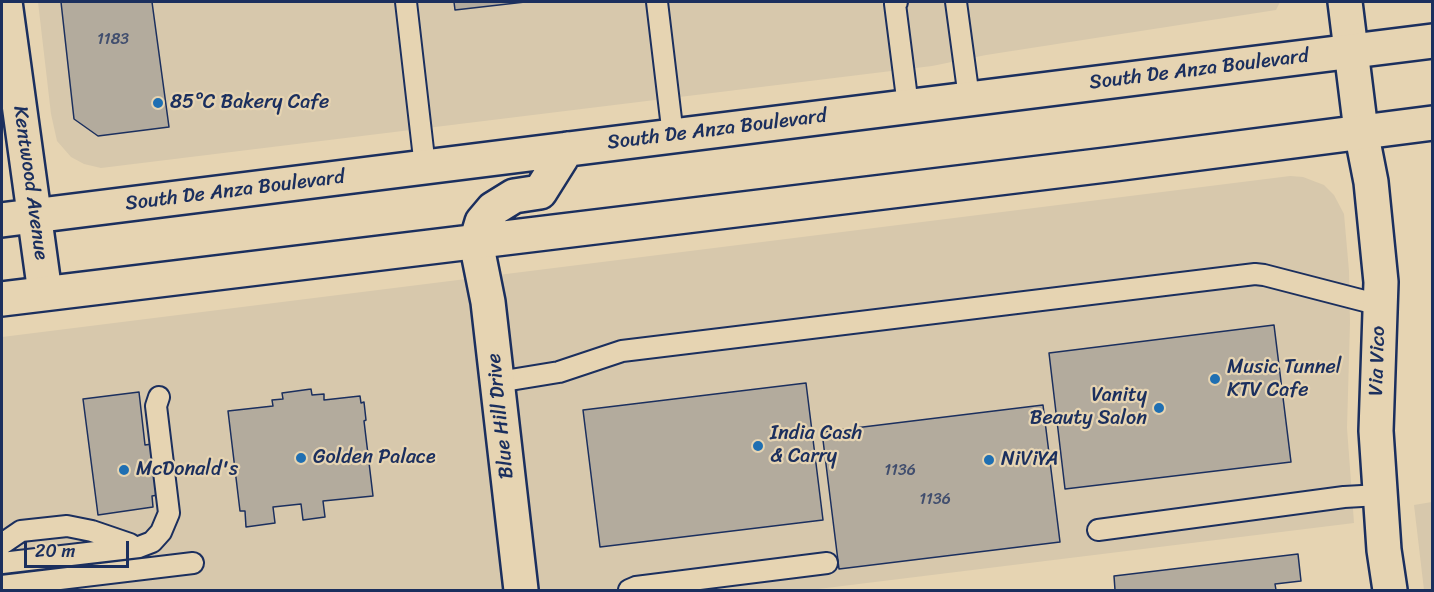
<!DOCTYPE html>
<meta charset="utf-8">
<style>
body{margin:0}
#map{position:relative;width:1434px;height:592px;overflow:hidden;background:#e6d4b2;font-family:Sriracha,sans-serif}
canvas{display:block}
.frame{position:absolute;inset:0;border:3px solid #1b2f5e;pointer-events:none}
.scale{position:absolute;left:24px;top:541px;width:105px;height:27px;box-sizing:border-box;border:3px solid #1b2f5e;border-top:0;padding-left:8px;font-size:18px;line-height:21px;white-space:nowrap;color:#1b2f5e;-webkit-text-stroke:4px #e6d4b2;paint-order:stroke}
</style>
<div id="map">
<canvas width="1434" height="592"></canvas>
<div class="frame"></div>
<div class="scale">20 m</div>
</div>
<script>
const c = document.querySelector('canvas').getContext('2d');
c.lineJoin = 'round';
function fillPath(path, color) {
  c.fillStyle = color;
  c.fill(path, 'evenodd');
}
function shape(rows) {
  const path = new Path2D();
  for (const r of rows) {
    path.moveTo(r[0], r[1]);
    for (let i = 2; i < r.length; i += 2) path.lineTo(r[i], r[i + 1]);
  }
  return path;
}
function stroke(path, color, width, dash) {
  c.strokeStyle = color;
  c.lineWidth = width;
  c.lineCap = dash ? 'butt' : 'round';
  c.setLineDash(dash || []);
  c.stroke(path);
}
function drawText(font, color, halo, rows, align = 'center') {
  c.font = font + ' Sriracha,sans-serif';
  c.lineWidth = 4.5;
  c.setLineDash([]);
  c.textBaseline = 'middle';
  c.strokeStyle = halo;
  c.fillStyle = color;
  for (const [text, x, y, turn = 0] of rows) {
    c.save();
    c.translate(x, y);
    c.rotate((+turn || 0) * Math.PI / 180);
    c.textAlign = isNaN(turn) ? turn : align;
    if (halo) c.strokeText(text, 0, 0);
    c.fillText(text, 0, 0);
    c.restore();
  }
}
const built = shape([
 [38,2,1280,2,1276,10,986,55,932,66,101,168,84,164,71,157,57,141,51,114],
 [1290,176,1303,177,1324,185,1334,195,1344,214,1349,271,1350,323,1347,428,1354,523,810,590,2,590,2,337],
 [1432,502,1432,590,1424,590,1414,505]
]);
const building = shape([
 [61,2,152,2,169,127,98,136,74,119,61,2],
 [454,2,525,2,455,10,454,2],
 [1274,325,1291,462,1065,489,1049,353,1274,325],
 [806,383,823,520,600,547,583,410,806,383],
 [311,389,312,395,324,394,324,400,360,396,361,403,364,402,366,420,364,421,373,496,323,501,325,517,303,520,301,504,273,507,275,523,246,527,245,511,240,511,228,411,273,406,272,400,283,399,282,393,311,389],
 [139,392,145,445,152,444,158,495,152,496,153,507,98,515,83,399,139,392],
 [1043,405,1060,542,839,569,822,432,1043,405],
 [1298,554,1301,581,1275,584,1276,590,1115,590,1114,576,1298,554]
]);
const lane = shape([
 [406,2,425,167],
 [657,2,673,136],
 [897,2,895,4,908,106],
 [956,2,969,98],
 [498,382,559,372,622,351,1255,274,1264,275,1380,305],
 [1098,530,1344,497,1380,495],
 [2,544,21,531,67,526,92,531,130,544],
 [2,563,139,547,152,542,161,532,169,513,156,406,159,397],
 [2,586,193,563],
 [629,590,636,587,827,563]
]);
const street = shape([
 [5,2,45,293],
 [1345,2,1361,131,1371,182,1381,282,1376,431,1384,550,1390,590],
 [476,242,488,302,521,590]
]);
const primary = shape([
 [2,220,1432,41],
 [476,242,482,222,493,209,514,196,540,192,567,149],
 [2,299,1114,164,1432,123]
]);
const markers = [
 [158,103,6,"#1f6fb2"],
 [1215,379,6,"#1f6fb2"],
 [1159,408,6,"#1f6fb2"],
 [758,446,6,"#1f6fb2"],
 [301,458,6,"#1f6fb2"],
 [989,460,6,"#1f6fb2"],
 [124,470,6,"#1f6fb2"]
];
const numberNames = [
 ["1183",113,40],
 ["1136",900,471],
 ["1136",935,500]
];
const streetNames = [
 ["South De Anza Boulevard",1199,70,-7],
 ["South De Anza Boulevard",717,130,-7],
 ["Kentwood Avenue",30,183,82],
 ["South De Anza Boulevard",235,191,-7],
 ["Via Vico",1378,361,-88],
 ["Blue Hill Drive",501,416,-96]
];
const poiNames = [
 ["85°C Bakery Cafe",170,103],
 ["Music Tunnel",1227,368],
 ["KTV Cafe",1227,391],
 ["Vanity",1147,396,"right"],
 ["Beauty Salon",1147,419,"right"],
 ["India Cash",770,434],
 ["& Carry",770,457],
 ["Golden Palace",313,458],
 ["NiViYA",1001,460],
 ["McDonald's",136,470]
];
fillPath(built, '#d7c8ac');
fillPath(building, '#b3ab9d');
stroke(building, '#1b2f5e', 1.5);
stroke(lane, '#1b2f5e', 24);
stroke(street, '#1b2f5e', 38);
stroke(primary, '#1b2f5e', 38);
stroke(lane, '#e6d4b2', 20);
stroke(street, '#e6d4b2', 33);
stroke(primary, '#e6d4b2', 33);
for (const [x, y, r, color] of markers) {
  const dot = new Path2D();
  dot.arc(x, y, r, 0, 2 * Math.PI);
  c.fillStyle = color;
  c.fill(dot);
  stroke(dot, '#e6d4b2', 2);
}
drawText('16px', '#414e6e', null, numberNames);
drawText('20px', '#1b2f5e', '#e6d4b2', streetNames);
drawText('20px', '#1b2f5e', '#e6d4b2', poiNames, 'left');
</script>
